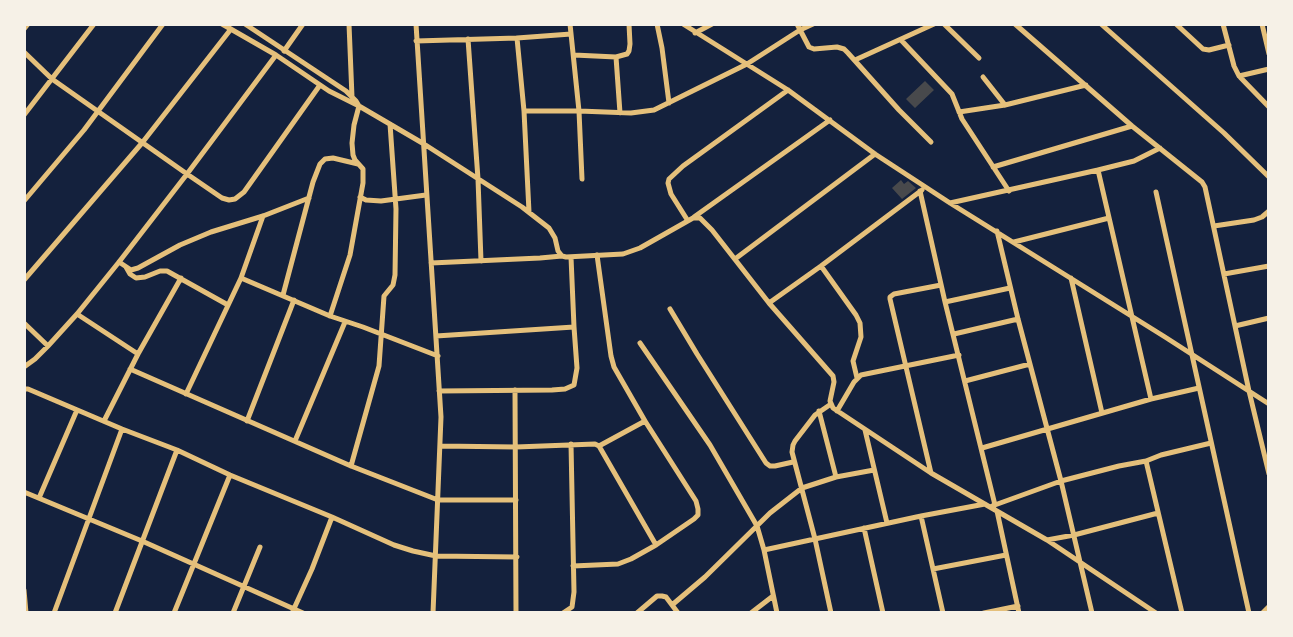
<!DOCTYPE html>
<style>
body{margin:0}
#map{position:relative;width:1293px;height:637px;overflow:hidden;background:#14213d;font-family:Ubuntu,sans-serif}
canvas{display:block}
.frame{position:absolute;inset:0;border:26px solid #f6f1e7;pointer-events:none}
</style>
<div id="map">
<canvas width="1293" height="637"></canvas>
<div class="frame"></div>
</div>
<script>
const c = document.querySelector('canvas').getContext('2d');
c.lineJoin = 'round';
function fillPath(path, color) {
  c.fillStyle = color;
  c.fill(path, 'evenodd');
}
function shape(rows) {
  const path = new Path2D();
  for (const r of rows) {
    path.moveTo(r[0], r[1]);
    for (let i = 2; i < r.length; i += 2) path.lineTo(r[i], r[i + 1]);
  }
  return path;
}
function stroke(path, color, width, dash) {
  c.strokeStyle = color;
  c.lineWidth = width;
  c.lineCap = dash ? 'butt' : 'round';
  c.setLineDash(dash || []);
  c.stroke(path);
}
const building = shape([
 [925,81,934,90,915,108,906,99],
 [901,180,904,184,908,181,916,188,902,199,892,188]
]);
const minor = shape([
 [222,24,276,55,329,91,359,106,424,144,522,207,549,228,555,238,558,251,562,256,566,257,623,254,640,248,693,218,700,218,712,230,769,303,833,376,834,382,830,401,833,408,931,473,1047,540,1156,613],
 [245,24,346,91,356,101,359,106,354,125,352,143,353,155,355,160,363,169,363,183,350,255,330,316],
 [349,24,352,97],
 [416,24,441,417,433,613],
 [570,24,579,111,582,179],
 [657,24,662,48,669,103],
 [683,24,788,90,875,154,950,203,1165,337,1269,404],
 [797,24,809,47,814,49,837,47,844,49,848,53,899,110,931,142],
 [944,24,979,58],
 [1015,24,1132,126,1202,182,1205,187,1249,391,1269,474],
 [1101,24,1224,133,1269,177],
 [1176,24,1203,49,1209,50,1229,45],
 [1223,24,1234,66,1239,76,1269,107],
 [1262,24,1269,54],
 [24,29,28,24],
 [695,33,712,24],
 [517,38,524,111,529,212],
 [468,39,478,179,481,261],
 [901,40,952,94,962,119,1009,191],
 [416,41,517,38,571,34],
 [284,51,303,24],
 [24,52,52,79,187,174,222,198,229,200,235,199,244,192,320,85],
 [574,55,616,57,627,54,629,51,630,44,629,24],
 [616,57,620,113],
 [855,60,934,24],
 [1239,76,1269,69],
 [983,77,1005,105],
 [524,111,579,111,631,113,654,110,747,64,800,30,813,24],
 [959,112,1005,105,1086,85],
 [24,115,94,24],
 [993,167,1132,126],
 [1098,170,1134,161,1160,148],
 [920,191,945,302,995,505],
 [1156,192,1249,613],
 [360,197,366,200,381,201,426,195],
 [24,201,84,130,163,24],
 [950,203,1098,170,1151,399],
 [694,217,830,120],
 [688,221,671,194,668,183,669,179,683,166,788,90],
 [1214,226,1254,220,1262,217,1269,211],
 [997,231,1018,319,1061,481,1092,613],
 [1014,242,1109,218],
 [735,259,875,154],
 [119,262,131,270,138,268,180,245,211,232,263,216,309,198],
 [431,263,540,258,562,256],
 [821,266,856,315,860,323,861,337,853,361,857,378],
 [126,267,130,274,136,278,145,277,160,271,167,271,228,305],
 [1224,274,1269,266],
 [241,278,330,316,363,327,438,356],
 [1071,278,1102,413],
 [24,280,142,143,231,29],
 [283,295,313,182,320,164,325,159,333,158,358,164],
 [945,302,1010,288],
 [769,303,821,266,922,190],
 [670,309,697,354,766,463,770,466,775,466,793,462],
 [77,314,138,354],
 [24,323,48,346],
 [1235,326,1269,318],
 [954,334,1018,319],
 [436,336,574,327],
 [640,343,710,445,757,526,764,550,777,613],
 [24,367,35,359,48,346,77,314,119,262,187,174,276,55],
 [130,369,351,466,438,500,516,500],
 [965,381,1030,364],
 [24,389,28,389,122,429,177,450,230,475,332,517,394,545,413,551,436,556,517,557],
 [515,390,516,613],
 [439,391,552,390,565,389,574,385,577,368,574,327,571,257],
 [186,394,241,278,263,216],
 [831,404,815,415,795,441,793,445,792,452,815,539,831,613],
 [819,411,836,477],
 [837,411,854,382,861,375,959,355],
 [104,421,138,354,181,278],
 [247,421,294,300],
 [865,430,887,523],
 [295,441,345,322],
 [440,446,516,447,595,444,599,446,656,545],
 [599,446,645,421],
 [982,448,1151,399,1199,388],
 [1146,461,1182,613],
 [351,466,379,366,384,296,393,285,395,275,396,209,390,124],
 [931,473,890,299,890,297,894,294,941,285],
 [24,492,142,541,303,613],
 [39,498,77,410],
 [992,506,1061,481,1119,466,1146,461,1161,455,1211,443],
 [997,511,1019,613],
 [921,516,943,613],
 [864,528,883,613],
 [1047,540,1074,535,1158,513],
 [764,550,921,516,985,504],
 [573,566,618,564,631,559,656,545,694,519,698,515,698,509,696,501,645,421,614,367,611,356,597,255],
 [933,569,1006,555],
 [24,590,26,613],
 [672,605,705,577,770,513,802,488,836,477,874,470],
 [54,613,122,429],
 [115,613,177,450],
 [174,613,230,475],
 [233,613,260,547],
 [292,613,312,569,332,517],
 [563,613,572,607,574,592,571,444],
 [637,613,657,596,662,596,666,597,678,613],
 [751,613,773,596],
 [984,613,1018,606]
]);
const tertiary = shape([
 [1264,613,1269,608]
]);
fillPath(building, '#48494c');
stroke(minor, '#e5c07b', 5);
stroke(tertiary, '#e5c07b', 7);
</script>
